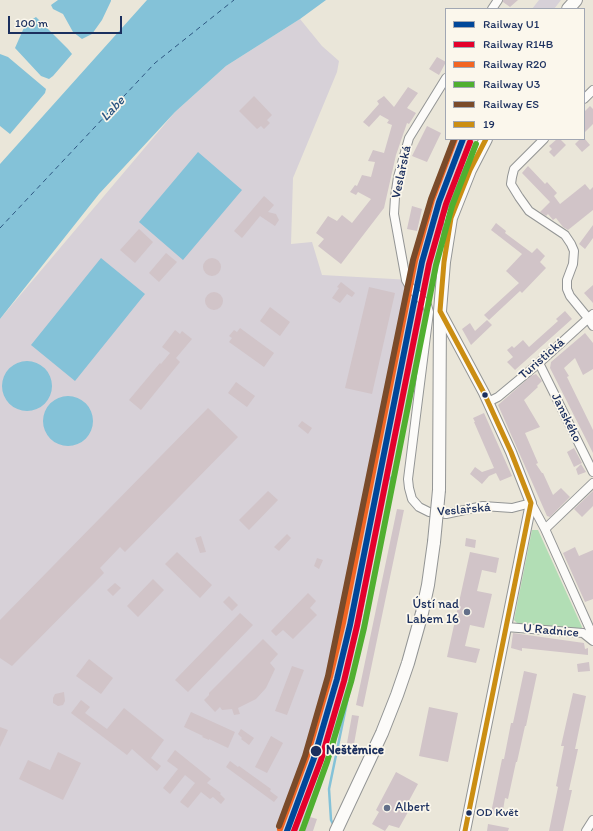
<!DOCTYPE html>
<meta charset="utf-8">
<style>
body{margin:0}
#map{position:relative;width:593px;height:831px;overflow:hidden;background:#eae6d9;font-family:Itim,sans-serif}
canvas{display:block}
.legend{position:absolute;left:445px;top:8px;width:140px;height:132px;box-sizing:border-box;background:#fbf7ec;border:1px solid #a1a7b3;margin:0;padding:5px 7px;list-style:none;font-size:12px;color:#1b2f5e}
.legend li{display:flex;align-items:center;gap:8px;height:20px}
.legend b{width:20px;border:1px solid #a1a7b3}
.scale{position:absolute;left:8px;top:16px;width:114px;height:18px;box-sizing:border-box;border:2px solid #1b2f5e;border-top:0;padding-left:5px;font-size:12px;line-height:14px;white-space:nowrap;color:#1b2f5e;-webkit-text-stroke:3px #fbf7ec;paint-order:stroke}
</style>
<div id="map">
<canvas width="593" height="831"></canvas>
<ul class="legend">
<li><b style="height:5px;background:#00479a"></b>Railway U1</li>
<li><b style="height:5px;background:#e4002b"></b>Railway R14B</li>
<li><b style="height:5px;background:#f26522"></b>Railway R20</li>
<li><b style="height:5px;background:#50af30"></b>Railway U3</li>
<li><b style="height:5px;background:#7a4b2a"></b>Railway ES</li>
<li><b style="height:5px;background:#cb8e13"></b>19</li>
</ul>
<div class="scale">100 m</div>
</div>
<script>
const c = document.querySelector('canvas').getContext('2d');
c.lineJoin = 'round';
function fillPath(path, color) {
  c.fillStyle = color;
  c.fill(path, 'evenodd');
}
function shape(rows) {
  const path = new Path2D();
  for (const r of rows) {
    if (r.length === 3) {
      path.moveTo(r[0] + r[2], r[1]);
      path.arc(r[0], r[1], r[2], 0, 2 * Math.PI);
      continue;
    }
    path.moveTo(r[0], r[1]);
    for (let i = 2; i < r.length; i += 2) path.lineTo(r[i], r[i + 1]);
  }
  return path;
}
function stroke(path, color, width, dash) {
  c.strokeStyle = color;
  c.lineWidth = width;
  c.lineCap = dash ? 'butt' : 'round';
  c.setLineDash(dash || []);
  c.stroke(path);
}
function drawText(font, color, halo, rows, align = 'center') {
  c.font = font + ' Itim,sans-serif';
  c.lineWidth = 3.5;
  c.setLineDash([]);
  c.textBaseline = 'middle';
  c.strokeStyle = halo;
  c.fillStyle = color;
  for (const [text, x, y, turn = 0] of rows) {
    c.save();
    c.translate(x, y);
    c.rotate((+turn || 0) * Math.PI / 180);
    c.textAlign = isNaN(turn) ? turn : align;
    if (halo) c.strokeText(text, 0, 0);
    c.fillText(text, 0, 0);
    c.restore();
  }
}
const industrial = shape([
 [539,0,561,0,554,9,532,9],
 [300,19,322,46,339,61,337,72,293,178,291,244,312,242,322,275,411,280,425,225,433,200,456,139,475,139,449,205,433,264,360,628,348,682,337,720,309,804,299,831,0,831,0,319,175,112,226,66]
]);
const green = shape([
 [532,530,538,530,582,627,581,630,518,624,514,620]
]);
const water = shape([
 [58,0,111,0,111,1,102,20,92,34,82,39,73,32,63,14,53,9,51,5],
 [147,0,326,0,300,19,226,66,175,112,99,194,0,319,0,164],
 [36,17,68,49,72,54,53,76,49,79,41,76,15,48,26,23],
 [0,54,8,57,46,89,45,93,10,134,0,126],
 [198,152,242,190,183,260,139,222],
 [101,258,145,294,75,381,31,345],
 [27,386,25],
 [68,421,25]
]);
const stream = shape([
 [334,826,331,820,329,789,390,494,391,480,388,475]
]);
const ferry = shape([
 [0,228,155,63,234,0]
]);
const building = shape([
 [503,0,518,0,510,7,503,2],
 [437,57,446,62,439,75,429,69],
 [408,87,418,93,407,108,416,113,409,124,407,123,396,155,384,208,341,264,318,246,324,239,316,233,328,216,337,221,342,215,352,223,371,199,358,192,356,195,350,192,355,185,357,186,362,175,371,177,375,162,368,161,373,150,384,153,392,125,387,123,389,120,380,115,369,127,363,122,379,104,377,101,384,96,394,107],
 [254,96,272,115,267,120,270,123,264,129,261,126,257,129,239,111],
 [590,106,593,109,593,124,584,133,584,112],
 [427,126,441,133,427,162,412,156],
 [557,139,560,139,566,145,554,157,549,152,552,149,549,146],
 [580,139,585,139,590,145,582,152,575,144],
 [528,166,545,184,547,182,557,193,554,196,560,204,585,184,590,190,593,187,593,210,568,230,563,227,556,218,553,220,548,214,546,216,540,212,550,202,522,173],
 [264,196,274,205,268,212,276,214,279,220,275,226,260,216,242,238,234,231],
 [412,206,422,209,417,231,407,229],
 [496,223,506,231,505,233,532,253,537,248,545,256,540,262,546,268,522,293,520,291,489,320,484,315,519,283,506,271,522,254,491,230],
 [593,225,593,238,585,249,579,244],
 [139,229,153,242,135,263,120,250],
 [166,253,177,262,159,282,149,273],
 [212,267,9],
 [341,282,355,293,352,297,347,294,340,303,332,298,339,288,337,287],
 [593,285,593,303,584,293],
 [369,287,395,293,372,394,345,388],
 [214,301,9],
 [270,307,290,322,280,336,260,321],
 [565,311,572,319,515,370,507,362,513,357,507,350,512,346,514,348,523,340,529,347,558,321,556,319],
 [487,320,492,325,471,345,462,329,470,323,475,331],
 [240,328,274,353,264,367,229,342,232,338,229,336,234,330,237,332],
 [175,330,180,334,182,331,192,339,176,358,180,362,141,410,129,400,160,363,161,364,170,353,162,347],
 [585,333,593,343,593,369,583,375,575,358,564,368,569,376,567,377,593,430,593,453,550,368,551,362],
 [536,374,542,381,537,386,538,387,524,400,540,427,525,433,538,463,536,464,542,473,543,473,553,495,561,488,570,497,550,517,547,516,498,405,531,376],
 [236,382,255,396,247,407,228,393],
 [208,408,238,437,125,552,120,547,100,568,104,573,12,666,0,658,0,620],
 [484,413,512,476,500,481,496,473,489,476,482,484,470,474,475,467,482,472,494,468,474,422,475,422,473,418],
 [302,421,312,428,308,434,298,426],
 [574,448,582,463,574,467,567,452],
 [581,464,586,472,578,475,576,469],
 [268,491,278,500,249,530,239,520],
 [593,491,593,506,582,517,574,509],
 [397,509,404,510,363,707,356,705],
 [287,534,291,538,279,551,274,547],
 [201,536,206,552,200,553,195,538],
 [466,538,476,540,475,548,465,546],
 [575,547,579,556,593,550,593,599,585,602,563,553],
 [177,552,212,585,200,598,165,564],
 [470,552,499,558,496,573,482,570,477,591,492,594,484,628,470,625,465,646,480,649,476,663,447,657],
 [317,558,323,560,319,569,314,566],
 [153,579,164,590,138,617,127,606],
 [115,583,121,588,113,596,107,590],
 [308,593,316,601,310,608,317,615,293,639,283,630,276,636,271,631],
 [229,596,238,605,232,611,223,602],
 [240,613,253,625,188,692,175,680],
 [513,633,584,643,585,649,588,648,588,655,522,648,522,651,511,648],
 [263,639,278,654,270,663,275,669,266,688,256,699,238,708,240,714,234,715,232,709,222,710,220,707,215,712,204,700,209,695,209,693],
 [89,659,113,678,101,694,76,676],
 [589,662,590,671,578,672,577,664],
 [292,666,304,670,287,715,275,711],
 [524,671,537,674,526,726,525,726,517,762,516,762,508,799,505,798,502,816,491,813,502,759,504,759,511,723,513,723],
 [64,692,65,701,63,705,58,706,53,703,53,698,55,694],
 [573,693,586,696,575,749,578,749,569,790,572,790,563,831,549,831,558,787,556,786,564,746,561,746],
 [81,700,90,707,85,713,107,729,124,708,164,740,151,758,161,766,157,771,132,749,127,755,71,713],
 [429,707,458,713,448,762,419,756],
 [191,712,235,732,228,748,209,739,209,740,202,737,203,736,184,727],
 [352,715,359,716,354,744,347,743],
 [0,727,8,730,0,747],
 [241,729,254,738,249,745,241,739,242,738,238,734],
 [271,736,283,743,267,773,255,767],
 [175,750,211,779,207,783,221,793,220,794,225,799,221,804,213,797,210,799,201,792,188,808,180,802,195,783,185,775,170,794,163,788,178,769,167,761],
 [58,752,81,763,63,800,19,779,28,760,50,770],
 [230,761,238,767,239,766,271,789,270,791,278,797,274,802,226,767],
 [396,772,418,784,404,810,408,812,399,828,389,825,385,831,372,824,379,812,376,810],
 [310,817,317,819,313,831,305,831],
 [488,824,509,828,508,831,487,831]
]);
const minor = shape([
 [492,9,498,0],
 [446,78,409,138,398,177,395,197,394,214,406,280,410,287,427,305,429,312,408,479,409,488,412,499,419,507,429,512,446,514,483,506,512,508,531,503,545,529,593,636],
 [584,99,593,90],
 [544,139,514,169,512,177,511,184,519,197,529,211,565,235,571,244,574,251,573,264,567,280,567,289,570,296,588,318,593,326],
 [539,363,593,472],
 [488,402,498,397,539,363,593,314],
 [545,529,593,483],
 [506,627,583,633,593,641],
 [586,831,593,820]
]);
const tertiary = shape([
 [440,311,484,393,511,452,531,503,465,831]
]);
const primary = shape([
 [568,9,576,0],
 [439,490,440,311,444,262,451,218,470,170,486,139],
 [336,831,382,733,397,695,408,663,422,613,428,585,434,542]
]);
const primaryBridge = shape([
 [434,542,439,490]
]);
const bus1 = shape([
 [486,139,470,170,451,218,444,262,440,311,484,393,511,452,531,503],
 [465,831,531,503]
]);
const rail1 = shape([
 [287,831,314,758,337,679,350,625,422,262,439,202,463,139]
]);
const rail2 = shape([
 [294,831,321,760,344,681,357,626,429,264,446,204,470,142]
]);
const rail3 = shape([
 [280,829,307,756,330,677,343,623,415,261,432,200,455,139]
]);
const rail4 = shape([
 [302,831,327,762,351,682,364,628,436,265,452,206,476,144]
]);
const rail5 = shape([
 [279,826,305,756,328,676,413,260,431,199,454,139]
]);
const markers = [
 [485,395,3.5,"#1b2f5e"],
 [467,612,4,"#636f89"],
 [316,751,6,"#1b2f5e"],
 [387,808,4,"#636f89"],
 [469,813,3.5,"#1b2f5e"]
];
const busNames = [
 ["OD Květ",476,813]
];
const streetNames = [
 ["Veslařská",402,172,-78],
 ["Turistická",542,359,-41],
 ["Janského",566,418,64],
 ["Veslařská",464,510,-5],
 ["U Radnice",551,631,5]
];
const poiNames = [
 ["Ústí nad",459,605],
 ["Labem 16",459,620],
 ["Albert",395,808,"left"]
];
const stopNames = [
 ["Neštěmice",326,751]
];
const waterNames = [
 ["Labe",113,109,-47]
];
fillPath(industrial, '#d7d1d8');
fillPath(green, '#b2deb5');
fillPath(water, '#84c2d8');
stroke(stream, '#84c2d8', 2.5);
stroke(ferry, '#2e5782', 1, [5, 4]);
fillPath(building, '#d1c4c8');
stroke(minor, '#939595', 10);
stroke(tertiary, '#939595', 12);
stroke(primary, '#939595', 14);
stroke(minor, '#fcfbf9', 8);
stroke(tertiary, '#fcfbf9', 10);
stroke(primary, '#fcfbf9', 12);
stroke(primaryBridge, '#939595', 14, []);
stroke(primaryBridge, '#fcfbf9', 12);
stroke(bus1, '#cb8e13', 5);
stroke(rail1, '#00479a', 6);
stroke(rail2, '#e4002b', 6);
stroke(rail3, '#f26522', 6);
stroke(rail4, '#50af30', 6);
stroke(rail5, '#7a4b2a', 6);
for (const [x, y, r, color] of markers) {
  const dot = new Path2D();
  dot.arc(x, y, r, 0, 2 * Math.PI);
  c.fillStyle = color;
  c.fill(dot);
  stroke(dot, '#fbf7ec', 1.5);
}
drawText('12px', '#1b2f5e', '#fbf7ec', busNames, 'left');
drawText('13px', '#1b2f5e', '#fbf7ec', streetNames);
drawText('13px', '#1b2f5e', '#fbf7ec', poiNames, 'right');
drawText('bold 13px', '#1b2f5e', '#fbf7ec', stopNames, 'left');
drawText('italic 14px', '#2e5782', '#fbf7ec', waterNames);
</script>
